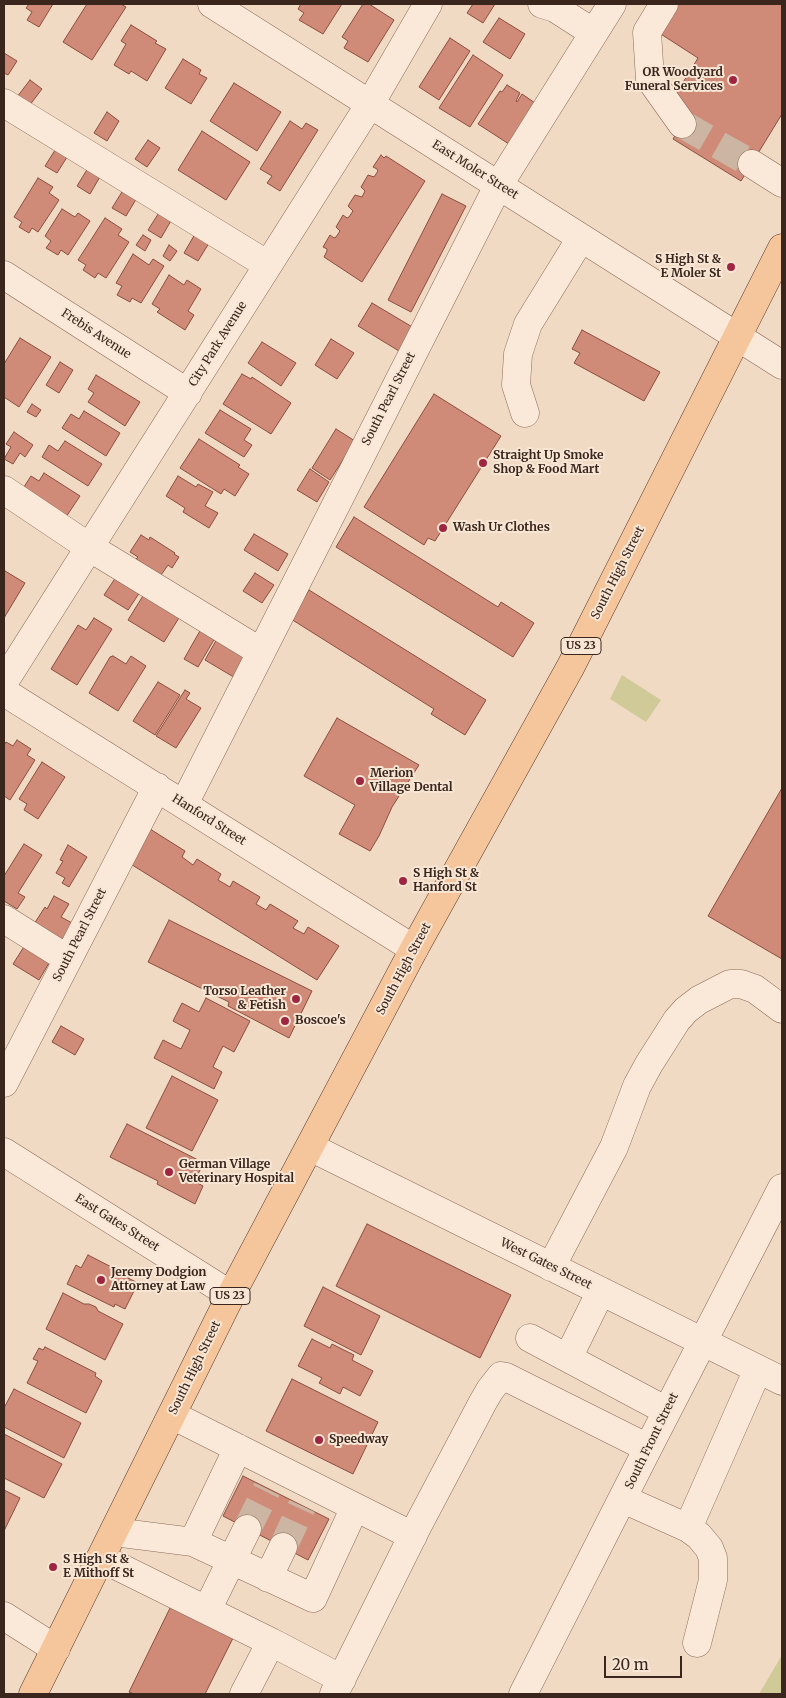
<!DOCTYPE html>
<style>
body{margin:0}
#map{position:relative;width:786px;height:1698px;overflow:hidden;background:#f0dac4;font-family:Merriweather,serif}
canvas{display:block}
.frame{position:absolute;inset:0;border:5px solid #3b261e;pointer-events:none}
.scale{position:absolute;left:604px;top:1656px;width:78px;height:22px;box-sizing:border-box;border:2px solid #3b261e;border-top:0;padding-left:6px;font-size:15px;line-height:18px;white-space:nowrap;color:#3b261e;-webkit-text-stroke:4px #f7e6d4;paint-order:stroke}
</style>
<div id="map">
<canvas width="786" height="1698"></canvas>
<div class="frame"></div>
<div class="scale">20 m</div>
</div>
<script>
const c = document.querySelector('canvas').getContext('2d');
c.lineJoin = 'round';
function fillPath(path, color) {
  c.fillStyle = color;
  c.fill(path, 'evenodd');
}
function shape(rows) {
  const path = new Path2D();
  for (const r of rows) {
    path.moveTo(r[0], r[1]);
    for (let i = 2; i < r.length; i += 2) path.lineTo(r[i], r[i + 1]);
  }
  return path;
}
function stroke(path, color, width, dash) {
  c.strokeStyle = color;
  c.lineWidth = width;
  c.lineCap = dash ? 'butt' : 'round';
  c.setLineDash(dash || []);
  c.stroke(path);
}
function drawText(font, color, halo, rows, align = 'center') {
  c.font = font + ' Merriweather,serif';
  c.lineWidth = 4;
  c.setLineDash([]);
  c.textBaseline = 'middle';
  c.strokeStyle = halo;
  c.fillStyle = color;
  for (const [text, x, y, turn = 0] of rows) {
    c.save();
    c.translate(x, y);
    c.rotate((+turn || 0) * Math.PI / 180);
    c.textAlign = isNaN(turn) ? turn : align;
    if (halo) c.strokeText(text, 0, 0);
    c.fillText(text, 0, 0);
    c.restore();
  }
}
const green = shape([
 [622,675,661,700,646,722,610,699],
 [782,1655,782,1694,759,1694]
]);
const building = shape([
 [29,4,53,4,39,27,27,20,32,12,26,8,29,4],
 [87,4,121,4,126,7,92,60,63,42,87,4],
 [301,4,342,4,323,34,299,20,304,13,298,9,301,4],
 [363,4,369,4,394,20,368,62,344,48,348,41,342,37,363,4],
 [473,4,495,4,483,23,467,13,473,4],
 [668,4,782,4,782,114,741,181,673,139,688,114,671,102,698,58,653,29,668,4],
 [499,18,525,34,510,59,483,42,499,18],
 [131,25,157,41,155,43,166,49,147,81,131,71,129,74,114,65,126,44,121,41,131,25],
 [450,38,470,51,439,100,419,87,450,38],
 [4,53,17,61,8,75,4,73,4,53],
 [473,55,503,75,470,127,439,108,473,55],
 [183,59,201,70,199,74,207,78,191,104,165,88,183,59],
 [30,80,42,89,29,106,17,97,30,80],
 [234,83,281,112,257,151,210,121,234,83],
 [507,85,520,93,516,101,517,102,522,94,535,103,512,146,478,124,500,91,502,92,507,85],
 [107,112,119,121,107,141,94,133,107,112],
 [290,121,302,129,306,123,318,130,280,191,267,183,272,176,260,169,290,121],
 [202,131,250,162,226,200,178,170,202,131],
 [148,140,160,148,147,167,135,159,148,140],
 [57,147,69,154,57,173,45,166,57,147],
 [381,155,384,158,386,156,425,181,362,282,324,257,327,251,327,249,323,247,330,235,334,238,336,237,340,231,336,227,343,215,347,218,349,217,353,211,348,206,355,195,362,197,365,191,361,187,368,175,374,177,378,171,377,169,373,167,381,155],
 [88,168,101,175,90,194,77,186,88,168],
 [38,178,53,187,49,193,59,200,38,232,32,228,29,233,19,227,22,222,14,217,38,178],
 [125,187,138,196,126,216,112,208,125,187],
 [442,194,466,206,411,312,388,300,442,194],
 [62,209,75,217,78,213,90,221,68,255,61,250,58,255,46,248,51,241,45,236,62,209],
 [160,211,172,219,161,238,148,230,160,211],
 [105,218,122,229,118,235,129,242,106,278,98,273,95,278,83,270,86,265,78,260,105,218],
 [195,234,209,243,198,261,184,253,195,234],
 [143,235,151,240,145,251,136,245,143,235],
 [169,245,177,251,170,261,163,256,169,245],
 [133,254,149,265,153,259,164,266,141,303,132,298,130,302,117,295,122,286,116,283,133,254],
 [169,275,184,285,187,280,201,289,188,311,194,315,185,330,157,312,160,309,152,304,169,275],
 [372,303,414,328,399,351,358,326,372,303],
 [582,330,660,372,644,401,574,363,580,353,572,349,582,330],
 [20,338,51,357,19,407,4,397,4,364,20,338],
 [331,339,354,353,337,379,315,365,331,339],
 [262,342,296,363,281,386,248,363,262,342],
 [60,362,73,370,59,393,46,385,60,362],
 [242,374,251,379,252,377,291,403,271,434,223,404,242,374],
 [96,375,140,402,125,426,88,402,94,393,88,389,96,375],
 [434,394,501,436,435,541,428,538,424,545,364,507,434,394],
 [32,404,41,410,36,417,27,412,32,404],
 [220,410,251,429,244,440,252,445,244,457,205,433,220,410],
 [84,411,120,433,106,456,62,428,71,414,79,419,84,411],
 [336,429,355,441,330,480,312,468,336,429],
 [14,432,33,445,25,457,20,453,13,464,4,459,11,447,6,444,14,432],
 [199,439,240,465,238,467,249,474,235,496,224,489,221,494,180,468,199,439],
 [65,441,102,464,88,486,42,457,49,445,58,451,65,441],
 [310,469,329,482,317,502,297,490,310,469],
 [44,473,80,496,66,517,22,490,31,476,39,481,44,473],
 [178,476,196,487,198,484,213,492,205,506,218,513,209,528,183,512,185,508,166,496,178,476],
 [354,517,498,607,501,602,534,623,513,657,336,547,354,517],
 [254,534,288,554,278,571,244,550,254,534],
 [141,535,149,540,150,537,175,553,174,554,179,557,172,568,168,565,161,575,136,559,138,557,130,552,141,535],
 [5,571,25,583,4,618,4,573,5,571],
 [255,573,274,585,262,603,243,591,255,573],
 [118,574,142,589,128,610,104,595,118,574],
 [309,590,486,700,465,735,431,714,434,709,291,619,309,590],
 [146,591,182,613,164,642,128,620,146,591],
 [94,618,112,629,77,685,51,669,78,625,86,630,94,618],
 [201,629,215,638,198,667,184,659,201,629],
 [218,637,250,656,237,679,205,660,218,637],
 [113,656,126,664,131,656,146,666,118,711,89,693,110,657,113,656],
 [158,682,180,695,155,735,133,721,158,682],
 [185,690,190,693,186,699,201,708,176,748,156,736,185,690],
 [337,718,419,765,392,807,379,836,370,851,339,834,355,805,304,776,337,718],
 [17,740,31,749,27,755,35,760,10,800,4,796,4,745,6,742,13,746,17,740],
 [42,762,65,777,38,819,24,810,27,804,19,799,42,762],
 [782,788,782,959,708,916,782,788],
 [150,829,185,851,182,857,193,865,197,859,221,874,218,880,230,887,233,881,260,897,256,904,266,910,270,904,298,921,293,928,304,934,308,927,339,946,317,980,129,863,150,829],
 [24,844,42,855,18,893,25,897,17,909,4,901,4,876,24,844],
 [68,845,87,857,69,887,62,883,65,878,56,873,63,861,60,860,68,845],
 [54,896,69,904,61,917,74,924,64,941,34,924,45,907,47,909,54,896],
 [169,920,312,991,289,1038,228,1006,229,1002,148,962,169,920],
 [27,942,52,958,39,980,13,964,27,942],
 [206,998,250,1021,234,1052,223,1046,220,1052,213,1067,222,1072,214,1089,154,1058,163,1040,181,1049,190,1030,173,1021,182,1003,199,1012,206,998],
 [61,1026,84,1039,75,1055,52,1042,61,1026],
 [172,1076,218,1100,192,1151,146,1128,172,1076],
 [127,1124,204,1163,194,1181,203,1186,195,1204,157,1184,158,1181,110,1157,127,1124],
 [367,1224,511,1295,480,1358,336,1286,367,1224],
 [88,1255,129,1276,128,1278,138,1283,125,1309,115,1304,114,1307,67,1284,76,1265,81,1268,88,1255],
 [323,1287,380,1316,361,1355,304,1326,323,1287],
 [63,1293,84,1304,89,1304,96,1307,98,1311,123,1324,105,1360,46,1329,63,1293],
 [312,1339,330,1348,332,1344,354,1355,352,1360,373,1371,360,1396,343,1387,340,1394,319,1383,322,1378,298,1366,312,1339],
 [45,1347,96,1373,95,1376,102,1381,86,1413,27,1383,38,1361,33,1359,39,1348,43,1350,45,1347],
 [292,1379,378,1422,353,1474,266,1431,292,1379],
 [14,1389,81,1423,64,1458,4,1427,4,1408,14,1389],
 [4,1434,62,1464,44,1498,4,1478,4,1434],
 [243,1476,329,1519,308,1560,223,1516,243,1476],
 [4,1490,20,1498,4,1531,4,1490],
 [172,1604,234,1636,205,1694,134,1694,129,1692,172,1604]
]);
const minorTunnel = shape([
 [682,124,752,164],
 [247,1529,267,1489],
 [283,1547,302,1506]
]);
const minor = shape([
 [212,4,782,365],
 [542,4,555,8,594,33],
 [664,4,647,32,650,79,682,124],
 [4,103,268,265],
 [752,164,782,183],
 [4,275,188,393],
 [525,413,516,385,518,354,528,324,581,238],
 [4,490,89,547,261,652],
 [4,682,370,104,428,4],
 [4,692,414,949],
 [184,804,498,186,612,4],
 [4,919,68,959],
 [4,1083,157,787],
 [310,1147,782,1381],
 [4,1152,231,1295],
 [551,1267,614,1147,637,1086,649,1064,677,1020,686,1010,699,1000,730,984,741,984,755,989,782,1009],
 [530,1338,667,1411],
 [568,1358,601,1291],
 [623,1499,688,1528,699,1536,709,1548,713,1558,713,1580,697,1643],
 [355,1507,413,1536],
 [688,1528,758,1369],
 [114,1532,193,1542,313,1598,355,1507,172,1415],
 [193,1542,238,1448],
 [101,1558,271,1642,244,1694],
 [268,1578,283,1547],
 [207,1610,247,1529],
 [4,1616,56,1649],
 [271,1642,342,1679],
 [334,1694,417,1527,483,1402,490,1390,501,1376,506,1377,648,1448],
 [523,1694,648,1448,782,1188]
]);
const major = shape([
 [33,1694,231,1295,414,949,571,666,782,248]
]);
const markers = [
 [733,80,5,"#9e2640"],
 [731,267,5,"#9e2640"],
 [483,463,5,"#9e2640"],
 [443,528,5,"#9e2640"],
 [360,781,5,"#9e2640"],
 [403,881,5,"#9e2640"],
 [296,999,5,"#9e2640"],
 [285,1021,5,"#9e2640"],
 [169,1172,5,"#9e2640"],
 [101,1280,5,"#9e2640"],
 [319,1440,5,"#9e2640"],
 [53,1567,5,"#9e2640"]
];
const shields = [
 [581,646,40],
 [230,1296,40]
];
const shieldNames = [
 ["US 23",581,646],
 ["US 23",230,1296]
];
const poiNames = [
 ["OR Woodyard",723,73,"right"],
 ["Funeral Services",723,87,"right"],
 ["S High St &",721,260,"right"],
 ["E Moler St",721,274,"right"],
 ["Straight Up Smoke",493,456],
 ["Shop & Food Mart",493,470],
 ["Wash Ur Clothes",453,528],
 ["Merion",370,774],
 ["Village Dental",370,788],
 ["S High St &",413,874],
 ["Hanford St",413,888],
 ["Torso Leather",286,992,"right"],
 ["& Fetish",286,1006,"right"],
 ["Boscoe's",295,1021],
 ["German Village",179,1165],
 ["Veterinary Hospital",179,1179],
 ["Jeremy Dodgion",111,1273],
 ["Attorney at Law",111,1287],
 ["Speedway",329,1440],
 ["S High St &",63,1560],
 ["E Mithoff St",63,1574]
];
const streetNames = [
 ["East Moler Street",475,170,32],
 ["Frebis Avenue",96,334,33],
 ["City Park Avenue",218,344,-58],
 ["South Pearl Street",389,399,-63],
 ["South High Street",618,573,-63],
 ["Hanford Street",209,820,32],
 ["South Pearl Street",80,935,-63],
 ["South High Street",404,969,-62],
 ["East Gates Street",117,1223,32],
 ["West Gates Street",546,1264,26],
 ["South High Street",195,1368,-64],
 ["South Front Street",652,1441,-64]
];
fillPath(green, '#cfca97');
fillPath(building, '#d08b78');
stroke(building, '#8c4d3e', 1);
stroke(minorTunnel, '#ccb6a3', 28, [28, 14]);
stroke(minor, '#8c6a59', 29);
stroke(major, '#5a392e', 29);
stroke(minor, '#fae9d8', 28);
stroke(major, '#f5c69b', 28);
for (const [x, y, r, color] of markers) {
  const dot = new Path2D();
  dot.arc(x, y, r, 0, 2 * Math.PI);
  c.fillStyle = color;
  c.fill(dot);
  stroke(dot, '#f7e6d4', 2);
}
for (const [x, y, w] of shields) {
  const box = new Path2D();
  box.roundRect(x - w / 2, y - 8.5, w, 17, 4);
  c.fillStyle = '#f7e6d4';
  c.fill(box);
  stroke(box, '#3b261e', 1);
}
drawText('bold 11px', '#3b261e', null, shieldNames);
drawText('bold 12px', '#3b261e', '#f7e6d4', poiNames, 'left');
drawText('12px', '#3b261e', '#f7e6d4', streetNames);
</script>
